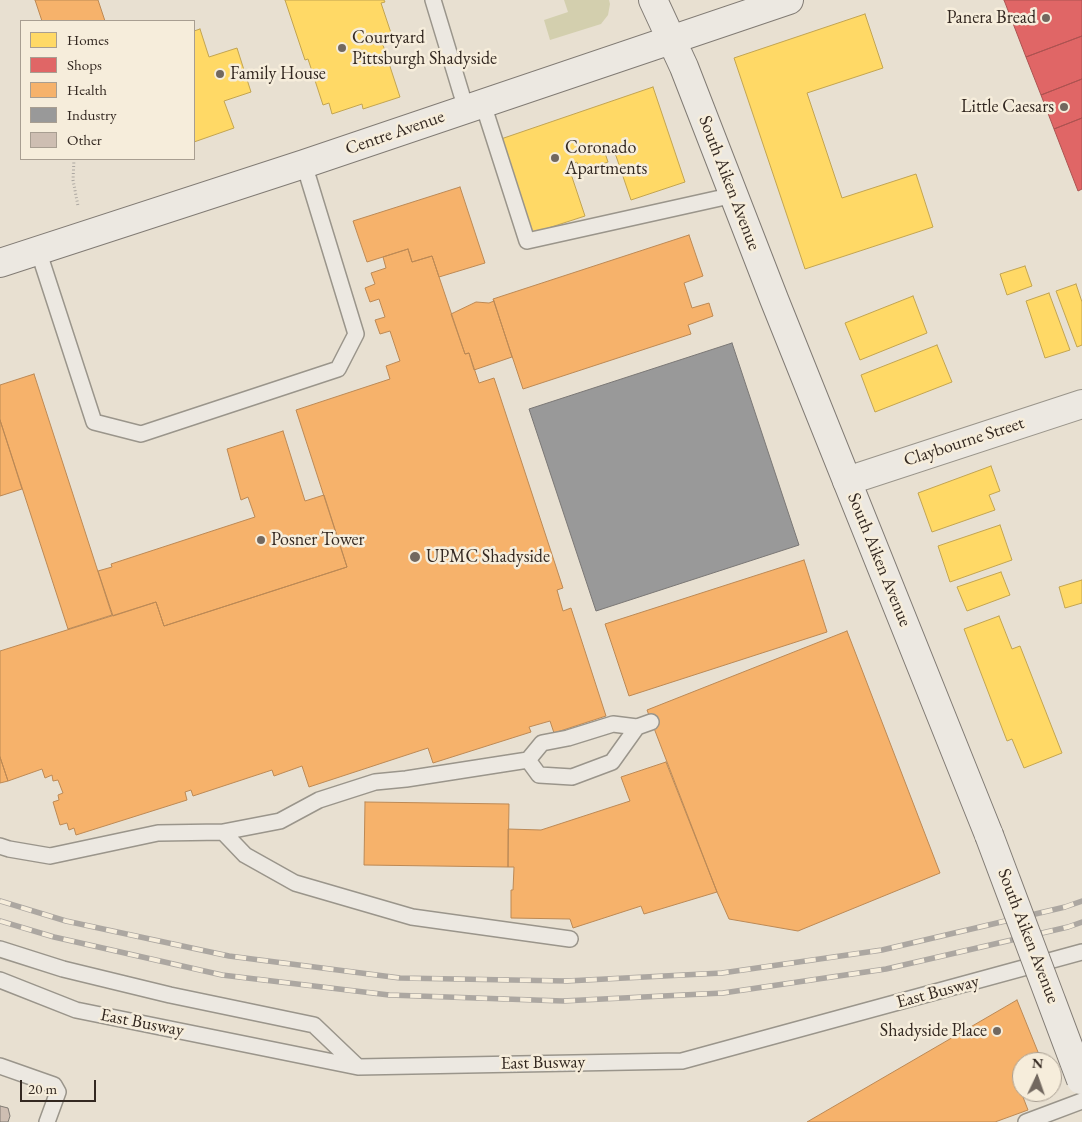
<!DOCTYPE html>
<style>
body{margin:0}
#map{position:relative;width:1082px;height:1122px;overflow:hidden;background:#e8e0d1;font-family:"EB Garamond",serif}
canvas{display:block}
.legend{position:absolute;left:20px;top:20px;width:175px;height:140px;box-sizing:border-box;background:#f6eddb;border:1px solid #a89e91;margin:0;padding:6px 9px;list-style:none;font-size:15px;color:#332821}
.legend li{display:flex;align-items:center;gap:10px;height:25px}
.legend b{width:25px;border:1px solid #a89e91}
.north{position:absolute;left:1012px;top:1052px;width:50px;height:50px;box-sizing:border-box;background:#f6eddb;border:1px solid #a89e91;border-radius:50%;rotate:3deg;font-size:14px;font-weight:700;line-height:20px;text-align:center;color:#332821}
.north::after{content:'';display:block;margin:auto;width:18px;height:22px;background:#72685f;clip-path:polygon(50% 0,100% 100%,50% 72%,0 100%)}
.scale{position:absolute;left:20px;top:1080px;width:76px;height:22px;box-sizing:border-box;border:2px solid #332821;border-top:0;padding-left:6px;font-size:15px;line-height:18px;white-space:nowrap;color:#332821;-webkit-text-stroke:4px #f6eddb;paint-order:stroke}
</style>
<div id="map">
<canvas width="1082" height="1122"></canvas>
<ul class="legend">
<li><b style="height:14px;background:#ffd966"></b>Homes</li>
<li><b style="height:14px;background:#e06666"></b>Shops</li>
<li><b style="height:14px;background:#f6b26b"></b>Health</li>
<li><b style="height:14px;background:#999"></b>Industry</li>
<li><b style="height:14px;background:#cebeb2"></b>Other</li>
</ul>
<div class="north">N</div>
<div class="scale">20 m</div>
</div>
<script>
const c = document.querySelector('canvas').getContext('2d');
c.lineJoin = 'round';
function fillPath(path, color) {
  c.fillStyle = color;
  c.fill(path, 'evenodd');
}
function shape(rows) {
  const path = new Path2D();
  for (const r of rows) {
    path.moveTo(r[0], r[1]);
    for (let i = 2; i < r.length; i += 2) path.lineTo(r[i], r[i + 1]);
  }
  return path;
}
function stroke(path, color, width, dash) {
  c.strokeStyle = color;
  c.lineWidth = width;
  c.lineCap = dash ? 'butt' : 'round';
  c.setLineDash(dash || []);
  c.stroke(path);
}
function drawText(font, color, halo, rows, align = 'center') {
  c.font = font + ' "EB Garamond",serif';
  c.lineWidth = 5;
  c.setLineDash([]);
  c.textBaseline = 'middle';
  c.strokeStyle = halo;
  c.fillStyle = color;
  for (const [text, x, y, turn = 0] of rows) {
    c.save();
    c.translate(x, y);
    c.rotate((+turn || 0) * Math.PI / 180);
    c.textAlign = isNaN(turn) ? turn : align;
    if (halo) c.strokeText(text, 0, 0);
    c.fillText(text, 0, 0);
    c.restore();
  }
}
const green = shape([
 [564,0,609,0,610,4,608,15,601,24,550,40,544,20,568,12]
]);
const homes = shape([
 [285,0,384,0,385,2,381,3,391,33,380,36,400,97,363,109,362,104,332,114,329,103,323,105,308,59,305,60,285,0],
 [865,14,883,68,807,93,842,198,916,174,933,227,805,269,734,58,865,14],
 [200,29,209,57,237,48,251,92,224,101,234,128,194,142,194,31,200,29],
 [653,87,685,182,631,200,614,150,605,153,608,162,581,172,577,162,568,165,585,216,530,234,498,140,653,87],
 [1025,266,1032,286,1007,295,1000,274,1025,266],
 [1076,284,1082,302,1082,345,1077,347,1056,291,1076,284],
 [1049,293,1070,350,1045,358,1026,301,1049,293],
 [913,296,927,333,860,360,845,323,913,296],
 [937,345,952,382,875,412,861,375,937,345],
 [991,466,1000,491,989,495,995,510,932,532,918,493,991,466],
 [1000,525,1012,560,950,582,938,546,1000,525],
 [1001,572,1010,595,967,611,957,587,1001,572],
 [1082,580,1082,603,1065,608,1059,587,1082,580],
 [999,616,1012,649,1020,646,1062,753,1024,768,1012,739,1007,741,964,629,999,616]
]);
const shops = shape([
 [1004,0,1082,0,1082,36,1026,57,1004,0],
 [1082,36,1082,79,1041,95,1026,57,1082,36],
 [1082,79,1082,118,1054,129,1041,95,1082,79],
 [1082,118,1082,189,1078,191,1054,129,1082,118]
]);
const health = shape([
 [35,0,98,0,105,21,42,21,35,0],
 [460,187,485,263,439,277,432,256,412,262,408,249,367,262,353,221,460,187],
 [689,235,703,276,684,283,692,308,709,303,713,316,688,325,691,334,523,389,493,299,689,235],
 [408,249,412,262,432,256,465,354,469,353,479,383,494,378,563,588,557,590,563,611,571,608,606,716,554,733,550,721,529,727,531,732,433,763,428,748,309,787,302,766,274,776,272,770,193,796,191,790,185,792,187,800,76,835,74,828,69,830,67,823,60,825,53,802,59,800,58,795,63,793,58,780,53,781,52,775,45,778,42,769,8,781,0,757,0,651,156,602,164,626,347,567,296,410,390,379,386,366,400,361,390,331,380,334,375,320,385,317,379,299,370,302,365,288,375,284,371,273,386,268,383,257,408,249],
 [494,301,512,357,474,370,469,353,465,354,451,314,476,302,489,303,494,301],
 [34,374,112,615,68,629,0,420,0,385,34,374],
 [0,420,22,489,0,496,0,420],
 [283,431,305,501,324,495,347,567,164,626,156,602,113,616,98,571,112,567,111,564,255,517,248,497,241,500,227,449,283,431],
 [804,560,827,632,629,696,605,624,804,560],
 [847,631,940,873,798,931,729,919,717,892,647,710,847,631],
 [0,757,8,781,0,783,0,757],
 [666,762,717,892,644,914,641,906,573,928,570,919,511,918,511,890,513,890,514,867,508,867,508,829,541,830,630,801,621,777,666,762],
 [365,802,509,804,508,867,364,865,365,802],
 [1017,1000,1042,1062,1022,1062,1022,1082,1018,1084,1028,1110,995,1122,807,1122,1017,1000]
]);
const industry = shape([
 [732,343,799,545,596,611,529,409,732,343]
]);
const building = shape([
 [0,1106,8,1108,10,1116,8,1122,0,1122,0,1106]
]);
const path = shape([
 [74,159,73,180,78,206]
]);
const service = shape([
 [433,0,466,109],
 [483,104,527,241,734,195],
 [38,250,94,422,141,434,338,369,356,334,304,164],
 [637,727,612,762,572,777,539,775,528,760,542,743,568,738,613,724,637,727,651,722],
 [223,832,245,855,295,883,412,917,570,939],
 [0,846,9,849,50,856,158,833,223,832,280,821,319,800,375,782,406,779,528,760],
 [0,949,63,969,170,995,314,1025,358,1067],
 [0,980,76,1010,358,1067,682,1061,1082,952],
 [0,1066,54,1085,58,1092,47,1122],
 [1026,1122,1082,1101]
]);
const minor = shape([
 [847,481,1082,404]
]);
const secondary = shape([
 [653,0,684,67,774,299,989,835],
 [0,263,304,164,789,0]
]);
const rail = shape([
 [0,901,66,921,229,956,400,978,567,981,722,973,882,950,1065,907,1082,901],
 [0,921,54,937,222,975,389,995,563,1001,723,993,886,969,1068,927,1082,922]
]);
const secondaryBridge = shape([
 [989,835,1081,1080]
]);
const markers = [
 [1046,18,5,"#72685f"],
 [342,48,5,"#72685f"],
 [220,74,5,"#72685f"],
 [1064,107,5,"#72685f"],
 [555,158,5,"#72685f"],
 [261,540,5,"#72685f"],
 [415,557,6,"#72685f"],
 [997,1031,5,"#72685f"]
];
const poiNames = [
 ["Panera Bread",1036,18,"right"],
 ["Courtyard",352,38],
 ["Pittsburgh Shadyside",352,59],
 ["Family House",230,74],
 ["Little Caesars",1054,107,"right"],
 ["Coronado",565,148],
 ["Apartments",565,169],
 ["Posner Tower",271,540],
 ["UPMC Shadyside",426,557],
 ["Shadyside Place",987,1031,"right"]
];
const streetNames = [
 ["Centre Avenue",395,133,-19],
 ["South Aiken Avenue",729,183,69],
 ["Claybourne Street",964,442,-18],
 ["South Aiken Avenue",879,560,68],
 ["South Aiken Avenue",1028,936,69],
 ["East Busway",938,992,-15],
 ["East Busway",142,1023,11],
 ["East Busway",543,1063,-1]
];
fillPath(green, '#d3cfae');
fillPath(homes, '#ffd966');
stroke(homes, '#c2a451', 1);
fillPath(shops, '#e06666');
stroke(shops, '#ac5351', 1);
fillPath(health, '#f6b26b');
stroke(health, '#bc8955', 1);
fillPath(industry, '#999');
stroke(industry, '#7a7775', 1);
fillPath(building, '#cebeb2');
stroke(building, '#817b74', 1);
stroke(service, '#9a958b', 18);
stroke(minor, '#9a958b', 30);
stroke(secondary, '#817b74', 30);
stroke(path, '#aca7a1', 3, [1, 2.5]);
stroke(service, '#ece8e1', 15);
stroke(minor, '#ece8e1', 28);
stroke(secondary, '#ece8e1', 28);
stroke(rail, '#aca7a1', 5.5);
stroke(rail, '#f6eddb', 4, [11]);
stroke(secondaryBridge, '#817b74', 30, []);
stroke(secondaryBridge, '#ece8e1', 28);
for (const [x, y, r, color] of markers) {
  const dot = new Path2D();
  dot.arc(x, y, r, 0, 2 * Math.PI);
  c.fillStyle = color;
  c.fill(dot);
  stroke(dot, '#f6eddb', 2);
}
drawText('18px', '#332821', '#f6eddb', poiNames, 'left');
drawText('18px', '#332821', '#f6eddb', streetNames);
</script>
